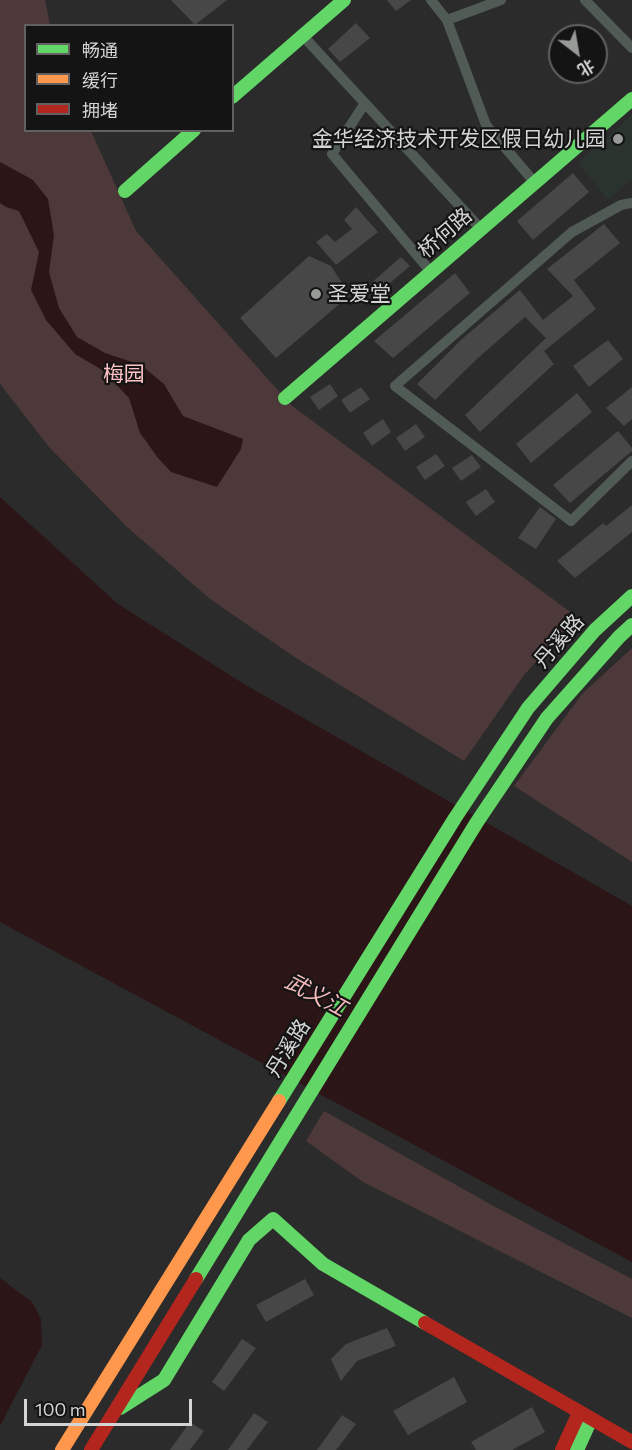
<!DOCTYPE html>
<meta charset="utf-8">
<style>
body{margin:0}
#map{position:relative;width:632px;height:1450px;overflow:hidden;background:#2a2b2a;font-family:Commissioner,"Noto Sans SC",sans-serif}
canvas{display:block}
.legend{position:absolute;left:24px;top:24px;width:210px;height:108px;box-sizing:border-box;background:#131413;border:2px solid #606160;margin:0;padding:8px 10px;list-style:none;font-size:18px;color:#d3d5d4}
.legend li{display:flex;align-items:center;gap:12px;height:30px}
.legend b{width:30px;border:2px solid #606160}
.north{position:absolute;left:548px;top:24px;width:60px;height:60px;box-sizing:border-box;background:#131413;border:2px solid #606160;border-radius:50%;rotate:149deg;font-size:16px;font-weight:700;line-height:24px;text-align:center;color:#d3d5d4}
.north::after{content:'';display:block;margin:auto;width:21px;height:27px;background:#989a98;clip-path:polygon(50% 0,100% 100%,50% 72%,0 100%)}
.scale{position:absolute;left:24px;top:1399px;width:168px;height:27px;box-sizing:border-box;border:3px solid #d3d5d4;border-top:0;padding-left:8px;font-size:18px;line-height:21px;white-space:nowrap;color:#d3d5d4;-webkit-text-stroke:4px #131413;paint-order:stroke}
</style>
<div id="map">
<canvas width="632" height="1450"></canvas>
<ul class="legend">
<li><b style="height:8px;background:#63d668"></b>畅通</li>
<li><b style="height:8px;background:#ff974d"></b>缓行</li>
<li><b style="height:8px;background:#b3261e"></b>拥堵</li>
</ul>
<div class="north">北</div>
<div class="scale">100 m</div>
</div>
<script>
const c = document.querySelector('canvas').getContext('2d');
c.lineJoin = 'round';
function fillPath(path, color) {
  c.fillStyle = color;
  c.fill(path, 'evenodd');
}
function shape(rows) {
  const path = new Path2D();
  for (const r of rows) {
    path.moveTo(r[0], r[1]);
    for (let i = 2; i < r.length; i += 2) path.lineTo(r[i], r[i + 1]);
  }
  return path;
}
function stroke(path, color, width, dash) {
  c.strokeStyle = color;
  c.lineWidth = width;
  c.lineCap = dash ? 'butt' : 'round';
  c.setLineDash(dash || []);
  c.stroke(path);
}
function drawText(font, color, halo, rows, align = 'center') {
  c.font = font + ' Commissioner,"Noto Sans SC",sans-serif';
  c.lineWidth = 4.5;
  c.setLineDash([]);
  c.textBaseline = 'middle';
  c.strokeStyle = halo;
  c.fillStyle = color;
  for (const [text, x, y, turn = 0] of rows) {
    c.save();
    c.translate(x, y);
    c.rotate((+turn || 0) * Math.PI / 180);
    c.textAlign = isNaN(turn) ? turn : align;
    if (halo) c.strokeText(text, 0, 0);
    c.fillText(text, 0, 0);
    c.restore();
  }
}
const built = shape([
 [632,115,632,179,608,200,578,163]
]);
const green = shape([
 [0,0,45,0,50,25,26,26,26,130,91,131,136,231,291,405,577,617,524,675,464,761,296,658,210,599,126,526,49,447,0,384],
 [632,648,632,862,514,786,582,694],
 [324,1111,490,1204,632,1279,632,1318,363,1182,306,1141]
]);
const water = shape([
 [0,162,33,180,48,199,54,235,49,272,59,308,77,337,105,353,141,365,164,384,183,416,243,439,241,449,217,487,171,472,158,458,140,433,129,398,102,370,75,354,46,320,31,290,39,252,19,211,6,207,0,203],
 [0,497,118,604,244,684,632,906,632,1262,0,922],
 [0,1278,32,1302,41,1319,42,1345,0,1426]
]);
const building = shape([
 [171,0,227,0,195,25],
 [387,0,411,0,396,11],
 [356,23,370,38,340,62,328,49],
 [573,173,589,192,533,240,517,221],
 [356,207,378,232,336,265,316,242,327,234,335,242,352,229,344,220],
 [604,224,620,243,574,280,596,309,544,351,554,364,480,432,465,415,546,338,525,317,478,358,435,400,417,384,462,339,520,290,543,320,573,296,547,269],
 [309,256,331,266,350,295,276,358,240,318],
 [401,257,410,266,377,294,370,284],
 [455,273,470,293,393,358,374,341],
 [608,340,623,359,589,387,573,366],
 [330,384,338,396,319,410,310,397],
 [361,387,370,399,350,413,341,400],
 [632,387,632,419,624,426,606,408],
 [577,393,592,412,531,463,516,444],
 [383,419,391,432,372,446,363,433],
 [416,424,425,437,405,451,396,438],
 [618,431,632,448,632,451,570,503,553,485],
 [436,454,445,466,425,480,416,467],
 [472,455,481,467,461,481,452,468],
 [486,489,495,502,476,516,466,502],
 [632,505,632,532,575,578,557,561,603,523,606,526],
 [540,507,556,519,536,549,518,538],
 [305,1279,314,1295,266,1322,256,1305],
 [387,1328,396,1346,357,1361,341,1381,331,1359,346,1344],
 [242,1339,256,1348,224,1391,212,1382],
 [454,1377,467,1402,408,1435,393,1411],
 [532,1407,545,1432,512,1450,476,1450,471,1442],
 [254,1413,268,1422,247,1450,228,1450],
 [342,1415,356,1424,336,1450,317,1450],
 [190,1422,204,1431,190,1450,170,1450]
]);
const street = shape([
 [431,0,447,20,486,125,535,183],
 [585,0,632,48],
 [447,20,501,0],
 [303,36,481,229],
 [365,103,332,154,431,272],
 [632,203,621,205,572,232,395,386,571,521,632,461]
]);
const fast = shape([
 [232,97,344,0],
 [125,191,194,130],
 [285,398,632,99],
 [279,1101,455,818,528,708,595,630,632,596],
 [196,1279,477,822,547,718,619,637,632,625],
 [120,1408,164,1380,249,1240,273,1219,323,1264,425,1323],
 [577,1450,591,1419]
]);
const slow = shape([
 [62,1450,279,1101]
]);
const jam = shape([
 [425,1323,632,1442],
 [91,1450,196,1279],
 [562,1450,579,1413]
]);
const markers = [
 [618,139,6,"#989a98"],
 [316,294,6,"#989a98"]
];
const poiNames = [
 ["金华经济技术开发区假日幼儿园",606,139],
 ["圣爱堂",328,294,"left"]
];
const streetNames = [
 ["桥何路",445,233,-41],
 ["丹溪路",559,641,-49],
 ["丹溪路",288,1048,-58]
];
const parkNames = [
 ["梅园",124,374]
];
const waterNames = [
 ["武义江",316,995,28]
];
fillPath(built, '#2a332e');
fillPath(green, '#4d3939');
fillPath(water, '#2c1517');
fillPath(building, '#464746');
stroke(street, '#515b56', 10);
stroke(fast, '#63d668', 14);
stroke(slow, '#ff974d', 14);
stroke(jam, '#b3261e', 14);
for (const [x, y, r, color] of markers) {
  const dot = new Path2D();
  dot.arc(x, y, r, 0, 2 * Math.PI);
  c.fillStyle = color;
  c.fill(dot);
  stroke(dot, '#131413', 2);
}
drawText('21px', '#d3d5d4', '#131413', poiNames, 'right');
drawText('21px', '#d3d5d4', '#131413', streetNames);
drawText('21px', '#ffc2c4', '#131413', parkNames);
drawText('italic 22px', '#f6b9bb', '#131413', waterNames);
</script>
